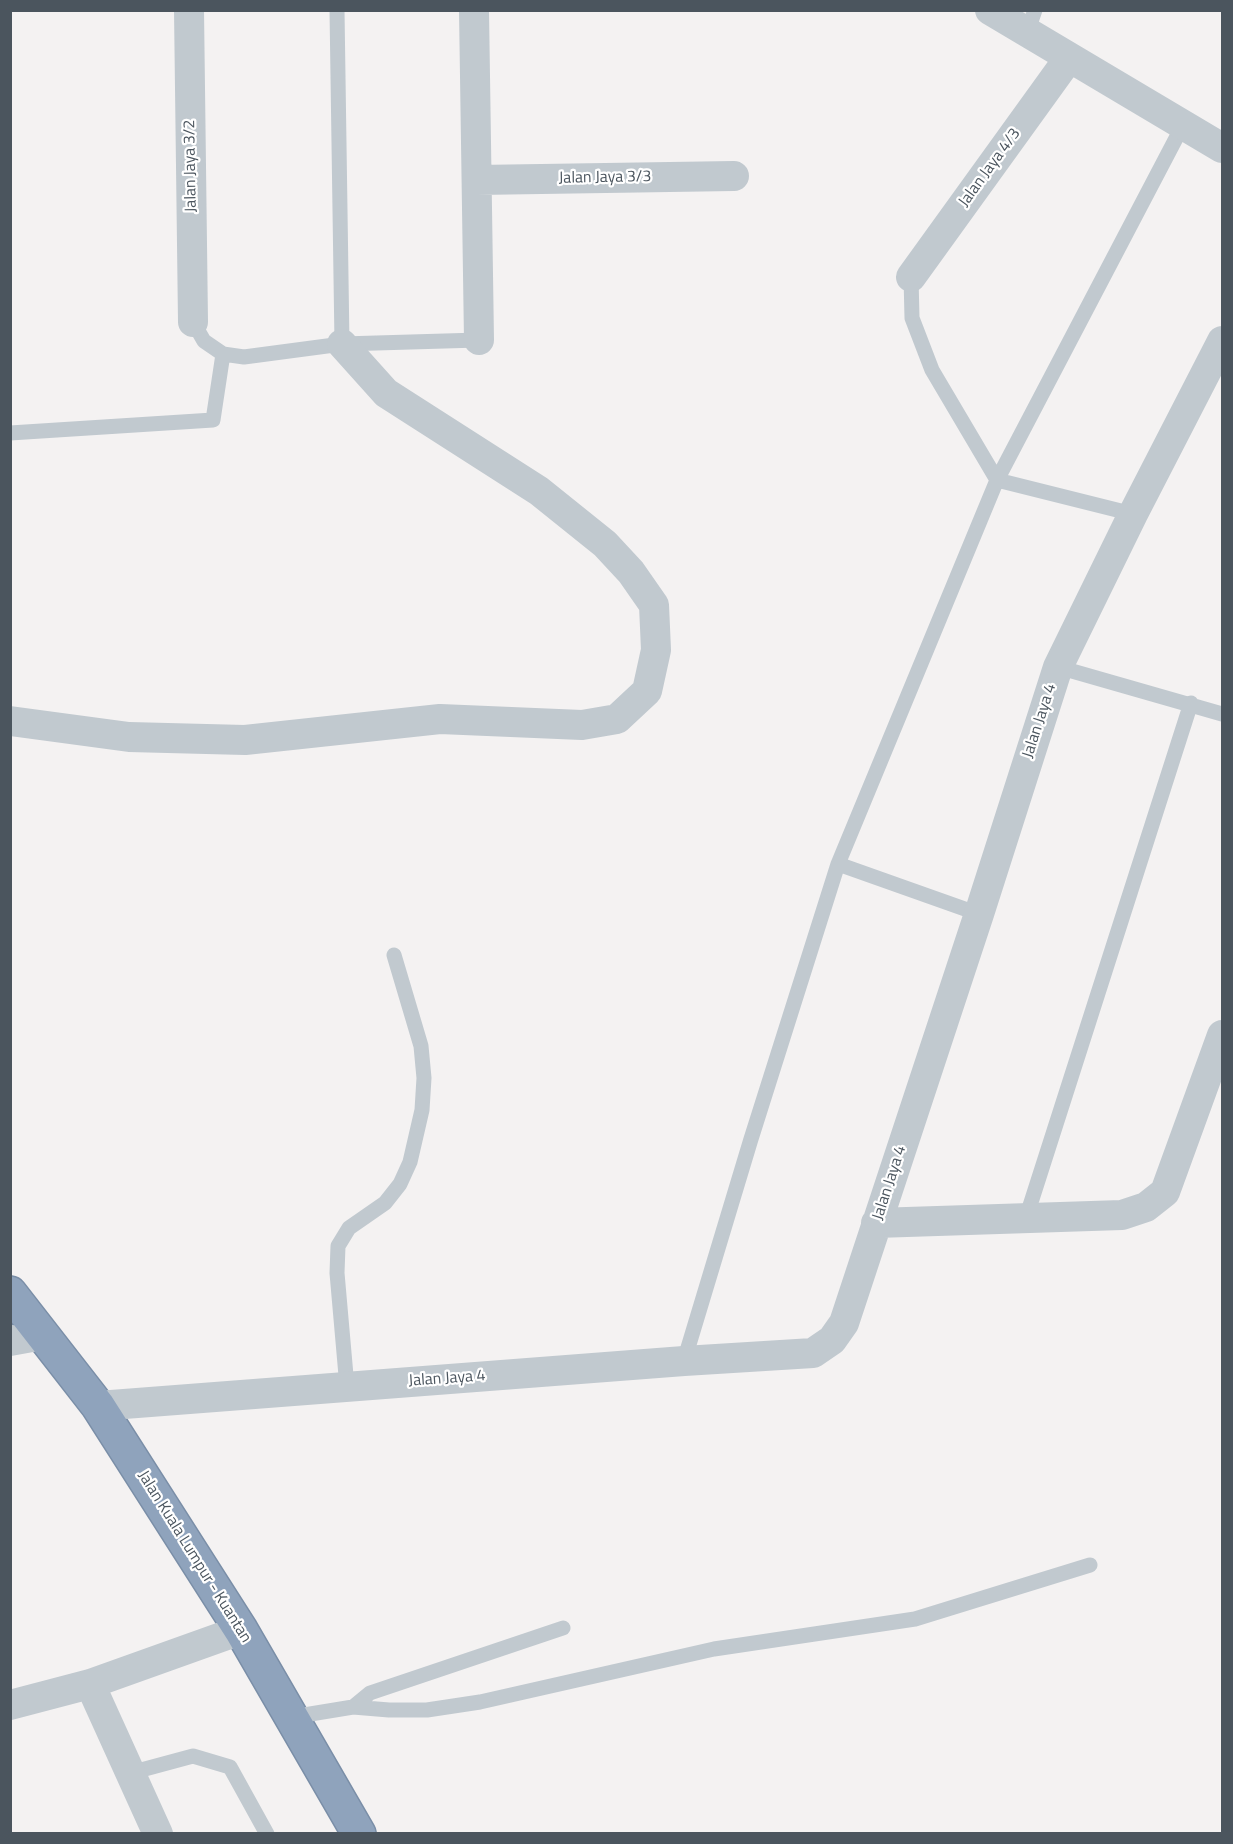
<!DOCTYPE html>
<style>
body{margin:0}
#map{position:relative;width:1233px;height:1844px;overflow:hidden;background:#f4f2f2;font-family:"Titillium Web",sans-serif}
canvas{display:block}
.frame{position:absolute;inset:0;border:12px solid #4b555e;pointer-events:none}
</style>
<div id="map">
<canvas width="1233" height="1844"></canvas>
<div class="frame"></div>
</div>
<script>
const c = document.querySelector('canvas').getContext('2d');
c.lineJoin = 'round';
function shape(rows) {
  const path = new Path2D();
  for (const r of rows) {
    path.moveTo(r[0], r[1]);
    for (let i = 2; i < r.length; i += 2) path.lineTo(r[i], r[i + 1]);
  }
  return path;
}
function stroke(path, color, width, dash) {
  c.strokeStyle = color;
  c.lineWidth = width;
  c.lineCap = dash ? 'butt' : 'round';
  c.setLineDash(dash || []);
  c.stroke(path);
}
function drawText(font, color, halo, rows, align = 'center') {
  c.font = font + ' "Titillium Web",sans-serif';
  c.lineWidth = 4.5;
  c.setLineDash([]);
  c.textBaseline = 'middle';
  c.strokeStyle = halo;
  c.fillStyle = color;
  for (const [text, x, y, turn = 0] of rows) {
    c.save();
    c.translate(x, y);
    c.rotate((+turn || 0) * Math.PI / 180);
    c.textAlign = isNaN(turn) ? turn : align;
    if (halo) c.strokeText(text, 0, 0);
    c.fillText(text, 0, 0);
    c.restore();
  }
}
const lane = shape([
 [337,10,342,344],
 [1027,33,1035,10],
 [911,277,912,318,932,370,997,480,1133,514],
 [193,322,204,341,223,354,244,357,342,344,479,340],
 [10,433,213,420,223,354],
 [1058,667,1222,714],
 [838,864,979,914],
 [1026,1218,1191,703],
 [684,1361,751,1139,838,864,997,480,1183,125],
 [347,1387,337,1273,338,1246,349,1228,385,1203,400,1184,410,1162,422,1110,424,1078,421,1046,394,955],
 [353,1707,370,1693,563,1628],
 [292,1717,353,1707,389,1710,427,1710,480,1702,714,1649,915,1619,1090,1565],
 [130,1773,193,1756,230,1767,267,1834]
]);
const street = shape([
 [189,10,193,322],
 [474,10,479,340],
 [990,10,1222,148],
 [477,180,734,176],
 [911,277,1069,58],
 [10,721,129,737,245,740,440,719,582,725,617,719,647,691,656,650,654,605,631,572,605,544,539,491,386,393,342,344],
 [876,1223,1122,1215,1146,1207,1165,1192,1222,1035],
 [10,1341,43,1335],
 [98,1406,684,1361,813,1353,832,1340,844,1323,979,914,1058,667,1133,514,1222,341],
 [90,1684,158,1834],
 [10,1705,90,1684,241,1630]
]);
const highway = shape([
 [10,1293,98,1406,241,1630,359,1834]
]);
const streetNames = [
 ["Jalan Jaya 3/2",191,166,-91],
 ["Jalan Jaya 4/3",990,168,-54],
 ["Jalan Jaya 3/3",605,178,-1],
 ["Jalan Jaya 4",1040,721,-72],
 ["Jalan Jaya 4",890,1183,-72],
 ["Jalan Jaya 4",447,1379,-4],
 ["Jalan Kuala Lumpur - Kuantan",194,1557,58]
];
stroke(highway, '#7a8ea7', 36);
stroke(lane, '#c1c9cf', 15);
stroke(street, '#c1c9cf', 30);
stroke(highway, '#8fa3bc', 33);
drawText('16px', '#4b555e', '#fff', streetNames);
</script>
